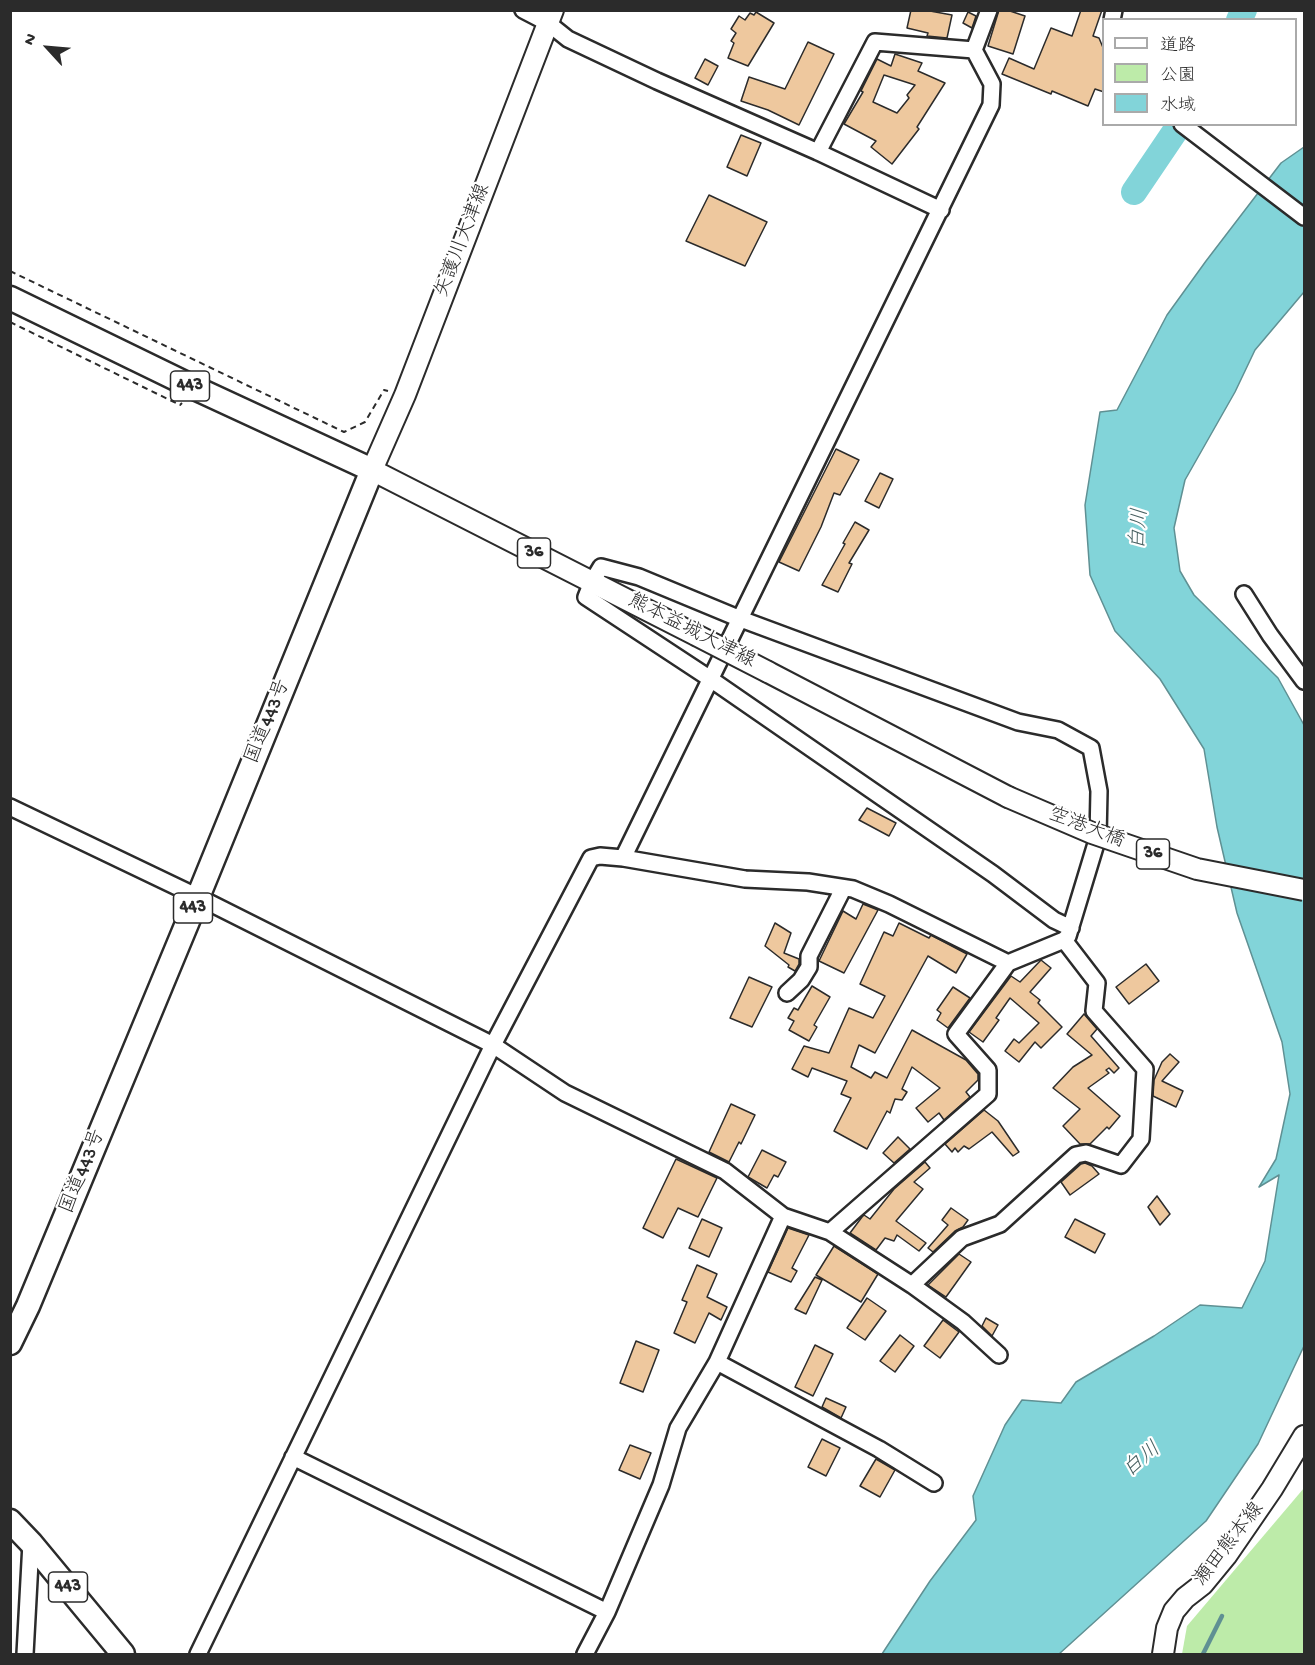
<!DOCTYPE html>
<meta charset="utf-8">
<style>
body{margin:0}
#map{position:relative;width:1315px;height:1665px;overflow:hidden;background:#fff;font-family:"Gochi Hand","Klee One",sans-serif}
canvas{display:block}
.frame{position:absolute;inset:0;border:12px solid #2b2b2b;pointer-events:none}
.legend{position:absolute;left:1102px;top:18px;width:195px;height:108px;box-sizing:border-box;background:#fff;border:2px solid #aaa;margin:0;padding:8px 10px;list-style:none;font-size:18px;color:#2b2b2b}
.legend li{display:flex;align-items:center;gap:12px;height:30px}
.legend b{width:30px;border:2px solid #aaa}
.north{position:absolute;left:18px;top:18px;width:60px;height:60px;-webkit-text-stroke:4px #fff;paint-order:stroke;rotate:296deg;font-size:16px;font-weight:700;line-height:24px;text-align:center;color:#2b2b2b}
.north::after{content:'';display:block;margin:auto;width:21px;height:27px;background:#2b2b2b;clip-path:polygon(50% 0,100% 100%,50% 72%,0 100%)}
</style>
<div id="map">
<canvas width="1315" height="1665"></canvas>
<div class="frame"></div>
<ul class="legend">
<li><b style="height:8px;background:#fff"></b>道路</li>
<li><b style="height:16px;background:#bdeba9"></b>公園</li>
<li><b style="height:16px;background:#82d4d9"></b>水域</li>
</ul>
<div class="north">N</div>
</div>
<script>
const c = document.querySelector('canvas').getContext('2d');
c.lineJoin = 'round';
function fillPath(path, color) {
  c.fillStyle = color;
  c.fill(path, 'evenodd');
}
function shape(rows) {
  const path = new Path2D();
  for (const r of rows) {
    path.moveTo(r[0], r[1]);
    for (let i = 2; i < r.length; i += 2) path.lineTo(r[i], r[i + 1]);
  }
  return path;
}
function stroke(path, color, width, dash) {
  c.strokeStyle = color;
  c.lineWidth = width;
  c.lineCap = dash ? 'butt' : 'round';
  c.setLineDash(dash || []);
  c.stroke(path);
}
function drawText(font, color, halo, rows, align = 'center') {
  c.font = font + ' "Gochi Hand","Klee One",sans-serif';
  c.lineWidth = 4.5;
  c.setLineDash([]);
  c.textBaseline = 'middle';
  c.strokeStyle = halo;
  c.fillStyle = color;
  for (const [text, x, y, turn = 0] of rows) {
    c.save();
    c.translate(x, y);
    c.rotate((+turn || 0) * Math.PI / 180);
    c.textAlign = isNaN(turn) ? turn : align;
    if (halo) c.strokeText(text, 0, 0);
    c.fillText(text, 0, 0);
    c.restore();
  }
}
const green = shape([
 [1304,1488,1304,1654,1182,1654,1187,1626]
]);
const water = shape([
 [1304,147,1304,292,1255,350,1235,392,1185,480,1174,528,1180,571,1194,595,1278,678,1304,725,1304,1346,1258,1444,1206,1521,1059,1654,882,1654,930,1581,976,1520,973,1496,1005,1425,1022,1400,1061,1403,1076,1382,1154,1336,1200,1305,1242,1308,1265,1261,1279,1175,1259,1187,1276,1159,1290,1094,1282,1042,1237,913,1217,827,1204,749,1160,679,1115,631,1090,575,1085,505,1100,412,1117,410,1167,315,1206,261,1281,163,1304,147]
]);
const stream = shape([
 [1203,1654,1222,1616]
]);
const river = shape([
 [1239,20,1244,10],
 [1134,192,1180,124]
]);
const building = shape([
 [911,10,930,11,952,15,947,38,927,36,928,33,907,28,911,10],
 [999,10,1007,10,1025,16,1013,54,988,46,999,10],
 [1081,10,1102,10,1093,36,1099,38,1104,50,1104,92,1095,89,1088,106,1052,91,1051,94,1002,74,1009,58,1034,69,1051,28,1072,36,1081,10],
 [756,12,774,23,748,66,728,58,734,43,731,41,736,33,731,29,739,16,745,20,750,13,754,15,756,12],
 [968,12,976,16,972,28,963,23,968,12],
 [808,42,834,54,799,125,768,110,741,101,749,77,785,89,808,42],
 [895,54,922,63,918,71,945,83,917,127,919,129,892,164,871,147,876,141,844,124,863,92,861,91,877,59,891,66,895,54],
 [884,75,915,85,907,95,909,98,897,113,873,102,884,75],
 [705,59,718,66,708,85,695,78,705,59],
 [741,135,761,143,747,176,727,167,741,135],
 [709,195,767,222,745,266,686,241,709,195],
 [836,449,859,460,840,495,834,493,821,527,799,571,779,562,836,449],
 [880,473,893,479,879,508,865,501,880,473],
 [855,522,869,530,849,563,852,564,838,592,822,585,845,544,843,543,855,522],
 [867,808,896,823,889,836,859,820,867,808],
 [863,904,878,910,844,973,819,961,843,911,856,919,863,904],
 [775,923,791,933,784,953,799,959,799,964,795,971,788,967,789,965,765,946,775,923],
 [899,923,929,938,931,935,967,954,956,973,928,956,875,1053,859,1045,851,1067,871,1078,875,1072,887,1078,912,1030,966,1060,978,1074,978,1080,966,1092,970,1097,944,1120,939,1113,928,1122,916,1108,940,1088,912,1067,902,1089,907,1092,902,1100,895,1099,890,1113,887,1111,867,1149,834,1131,851,1098,841,1094,847,1081,812,1068,808,1077,792,1069,804,1046,829,1053,849,1008,873,1018,885,996,860,984,884,932,893,936,899,923],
 [1041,960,1051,968,1030,992,1040,1000,1038,1003,1062,1027,1041,1048,1035,1042,1019,1062,1005,1051,1014,1039,1019,1043,1039,1023,1010,998,996,1018,999,1020,983,1042,969,1032,1011,976,1020,982,1041,960],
 [1146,964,1159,981,1129,1004,1116,987,1146,964],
 [749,977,772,987,752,1027,730,1018,749,977],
 [812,986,830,997,814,1025,817,1027,809,1041,789,1030,794,1021,788,1018,794,1008,798,1010,812,986],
 [953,987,970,998,948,1028,937,1020,941,1013,937,1010,953,987],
 [1084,1014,1097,1029,1091,1036,1119,1068,1114,1073,1109,1068,1106,1070,1109,1073,1088,1088,1120,1116,1109,1129,1107,1127,1090,1144,1080,1144,1063,1126,1080,1109,1053,1088,1073,1067,1092,1055,1067,1034,1084,1014],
 [1170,1054,1179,1062,1162,1081,1183,1091,1176,1107,1153,1096,1154,1080,1162,1062,1170,1054],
 [731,1104,755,1115,741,1144,739,1142,729,1162,709,1152,731,1104],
 [984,1110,998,1121,1019,1152,1013,1156,992,1132,969,1149,964,1146,958,1152,955,1148,952,1152,945,1144,984,1110],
 [898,1137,910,1149,894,1163,883,1153,898,1137],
 [762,1150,786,1162,778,1177,774,1175,767,1188,748,1177,762,1150],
 [676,1159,717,1178,698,1217,678,1208,663,1238,643,1228,676,1159],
 [925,1162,930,1168,914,1182,923,1189,896,1221,926,1243,919,1251,897,1235,894,1241,885,1238,876,1250,850,1233,862,1217,864,1215,870,1219,894,1189,925,1162],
 [1085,1163,1092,1166,1099,1174,1070,1195,1061,1182,1081,1164,1085,1163],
 [1157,1196,1170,1214,1160,1225,1148,1207,1157,1196],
 [951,1208,968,1220,963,1227,955,1231,933,1252,928,1248,948,1225,942,1220,951,1208],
 [702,1219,722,1228,709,1257,689,1248,702,1219],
 [1075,1219,1105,1234,1095,1253,1065,1237,1075,1219],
 [788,1228,809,1235,792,1268,797,1271,791,1282,768,1272,788,1228],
 [834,1246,878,1274,861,1302,816,1275,834,1246],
 [959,1254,971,1262,946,1297,928,1285,959,1254],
 [697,1265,717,1274,707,1297,727,1307,721,1320,709,1313,695,1343,674,1333,687,1302,682,1300,697,1265],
 [815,1277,822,1280,806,1314,795,1309,815,1277],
 [867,1298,886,1311,865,1340,847,1328,867,1298],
 [986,1318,998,1325,992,1336,982,1326,986,1318],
 [943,1320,959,1332,940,1358,924,1346,943,1320],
 [900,1335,914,1346,895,1372,880,1361,900,1335],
 [636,1341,659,1350,643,1392,620,1383,636,1341],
 [815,1345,833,1354,813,1396,795,1387,815,1345],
 [826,1398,846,1407,841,1418,822,1407,826,1398],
 [822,1439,840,1448,826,1476,808,1467,822,1439],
 [630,1445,651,1453,640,1479,619,1470,630,1445],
 [876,1459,895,1470,880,1497,860,1486,876,1459]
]);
const path = shape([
 [10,271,344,432,365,422,384,390,388,391],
 [10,322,180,405,182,403]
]);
const minor = shape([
 [523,10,548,23,568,39,657,81,818,152,941,210],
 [1112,20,1114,10],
 [1182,124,1304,217],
 [818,152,875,42,974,50],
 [1244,594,1270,635,1304,681],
 [10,807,198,897,493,1045,565,1093,725,1171,783,1216,830,1232,912,1285,962,1238,1000,1224,1076,1155,1086,1153,1121,1165,1141,1139,1145,1069,1094,1011,1097,983,1064,940],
 [623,858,991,105,992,84,974,50,989,10],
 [787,993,801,980,809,967,809,956,843,889],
 [830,1232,988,1094,988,1070,956,1034,1008,963],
 [912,1285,963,1322,999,1355],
 [717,1362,879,1449,934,1483],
 [293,1457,607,1612],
 [25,1654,31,1543],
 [198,1654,493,1045,591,858,600,856,623,858,745,879,808,882,853,889,889,904,1008,963,1064,940,1068,936,1098,837,1099,791,1091,748,1058,730,1018,722,738,618,639,577,601,567,592,582,586,597,709,678,993,874,1054,920,1071,928],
 [585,1654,607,1612,661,1485,678,1428,717,1362,783,1216]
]);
const major = shape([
 [553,10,405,395,372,470,696,635],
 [768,672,1008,797],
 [1163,1654,1167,1628,1174,1611,1185,1598,1203,1584,1226,1556,1272,1489,1304,1436]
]);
const highway = shape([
 [10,298,197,389,372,470,198,897,28,1306,10,1343],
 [10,1521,31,1543,123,1654]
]);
const majorBridge = shape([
 [696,635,768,672],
 [1008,797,1092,833,1197,869,1304,890]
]);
const shields = [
 [190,386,39],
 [534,553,33],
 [1153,854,33],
 [193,908,39],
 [68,1587,39]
];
const shieldNames = [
 ["443",190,386],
 ["36",534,553],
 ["36",1153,854],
 ["443",193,908],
 ["443",68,1587]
];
const streetNames = [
 ["矢護川大津線",464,241,-69],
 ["熊本益城大津線",691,632,27],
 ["国道443号",269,722,-68],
 ["空港大橋",1086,829,21],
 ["国道443号",84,1172,-68],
 ["瀬田熊本線",1230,1545,-52]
];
const waterNames = [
 ["白川",1141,529,-86],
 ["白川",1143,1461,-40]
];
fillPath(green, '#bdeba9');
fillPath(water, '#82d4d9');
stroke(water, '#5f9093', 1.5);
stroke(stream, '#5f9093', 4.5);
stroke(river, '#82d4d9', 26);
fillPath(building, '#eec89e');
stroke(building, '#2b2b2b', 1.5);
stroke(minor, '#2b2b2b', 20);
stroke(major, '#2b2b2b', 24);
stroke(highway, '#2b2b2b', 27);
stroke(path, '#2b2b2b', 2, [6, 4.5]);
stroke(minor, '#fff', 15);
stroke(major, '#fff', 20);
stroke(highway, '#fff', 22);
stroke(majorBridge, '#2b2b2b', 24, []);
stroke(majorBridge, '#fff', 20);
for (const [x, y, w] of shields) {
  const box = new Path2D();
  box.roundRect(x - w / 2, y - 15, w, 30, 4.5);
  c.fillStyle = '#fff';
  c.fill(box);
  stroke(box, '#2b2b2b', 1.5);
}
drawText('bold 18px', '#2b2b2b', null, shieldNames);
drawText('20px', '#2b2b2b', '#fff', streetNames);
drawText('italic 21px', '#455e5f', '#fff', waterNames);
</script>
